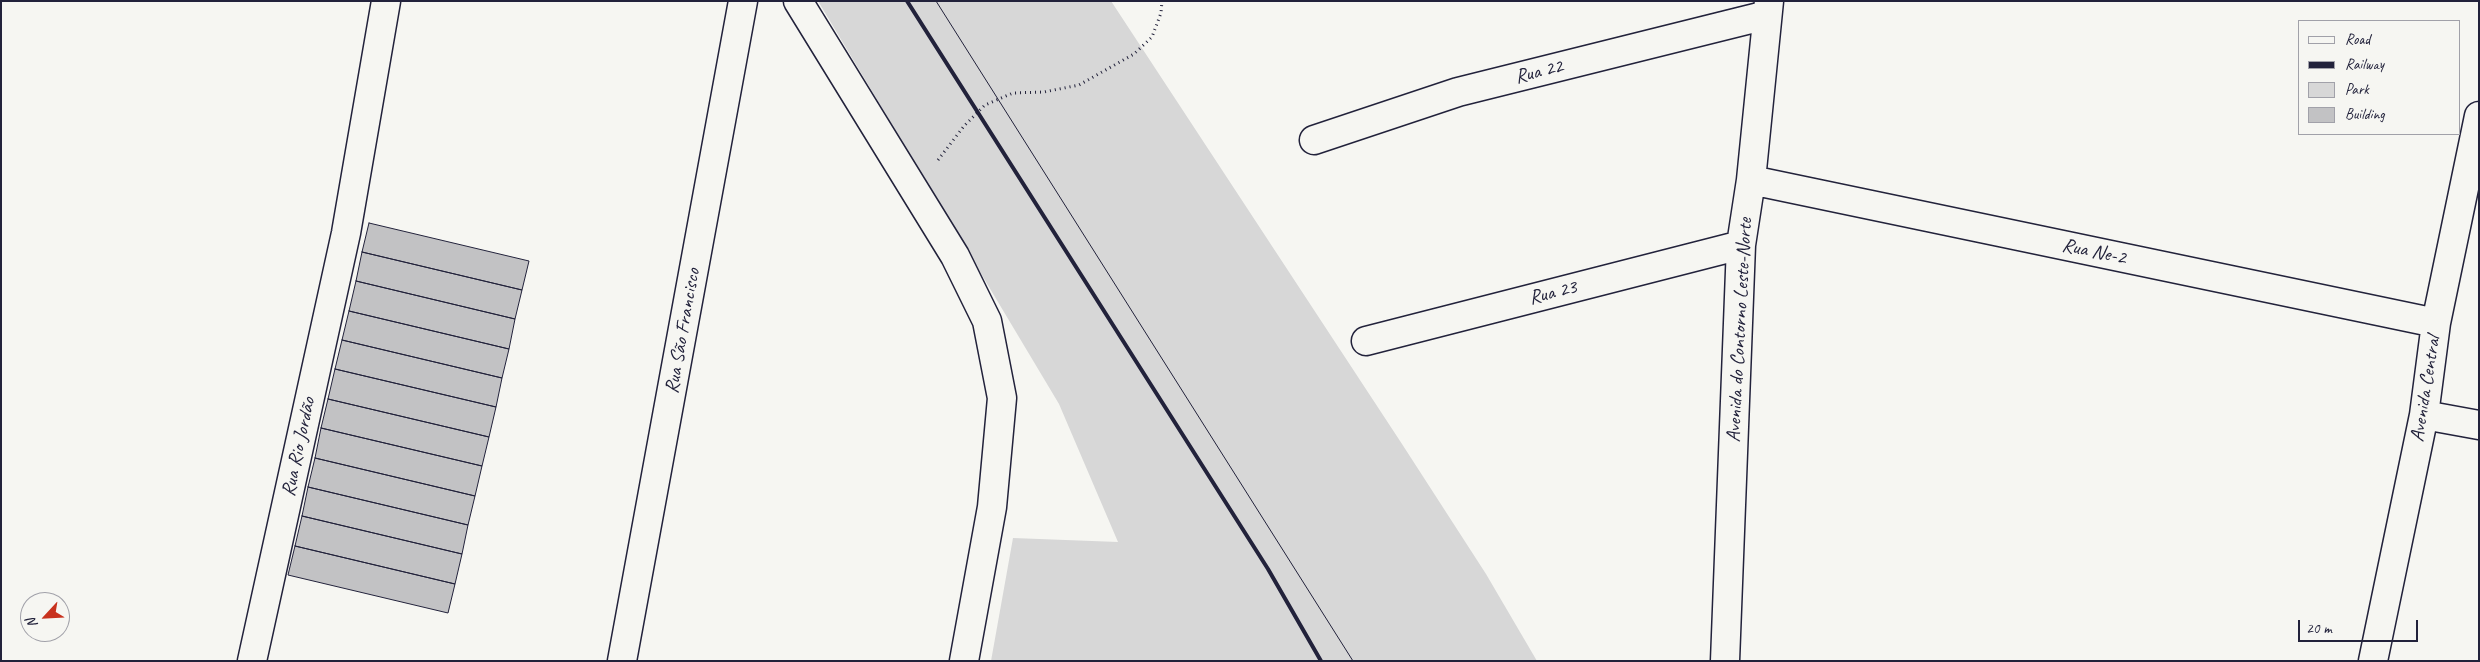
<!DOCTYPE html>
<meta charset="utf-8">
<style>
body{margin:0}
#map{position:relative;width:2480px;height:662px;overflow:hidden;background:#f6f6f2;font-family:Caveat,sans-serif}
canvas{display:block}
.frame{position:absolute;inset:0;border:2px solid #22223b;pointer-events:none}
.legend{position:absolute;left:2298px;top:20px;width:162px;height:115px;box-sizing:border-box;background:#f6f6f2;border:1px solid #a1a1a9;margin:0;padding:6px 9px;list-style:none;font-size:15px;color:#22223b}
.legend li{display:flex;align-items:center;gap:10px;height:25px}
.legend b{width:25px;border:1px solid #a1a1a9}
.north{position:absolute;left:20px;top:592px;width:50px;height:50px;box-sizing:border-box;background:#f6f6f2;border:1px solid #a1a1a9;border-radius:50%;rotate:245deg;font-size:14px;font-weight:700;line-height:20px;text-align:center;color:#22223b}
.north::after{content:'';display:block;margin:auto;width:18px;height:22px;background:#c8321e;clip-path:polygon(50% 0,100% 100%,50% 72%,0 100%)}
.scale{position:absolute;left:2298px;top:620px;width:120px;height:22px;box-sizing:border-box;border:2px solid #22223b;border-top:0;padding-left:6px;font-size:15px;line-height:18px;white-space:nowrap;color:#22223b;-webkit-text-stroke:4px #f6f6f2;paint-order:stroke}
</style>
<div id="map">
<canvas width="2480" height="662"></canvas>
<div class="frame"></div>
<ul class="legend">
<li><b style="height:6px;background:#f6f6f2"></b>Road</li>
<li><b style="height:6px;background:#22223b"></b>Railway</li>
<li><b style="height:14px;background:#d7d7d7"></b>Park</li>
<li><b style="height:14px;background:#c2c2c4"></b>Building</li>
</ul>
<div class="north">N</div>
<div class="scale">20 m</div>
</div>
<script>
const c = document.querySelector('canvas').getContext('2d');
c.lineJoin = 'round';
function fillPath(path, color) {
  c.fillStyle = color;
  c.fill(path, 'evenodd');
}
function shape(rows) {
  const path = new Path2D();
  for (const r of rows) {
    path.moveTo(r[0], r[1]);
    for (let i = 2; i < r.length; i += 2) path.lineTo(r[i], r[i + 1]);
  }
  return path;
}
function stroke(path, color, width, dash) {
  c.strokeStyle = color;
  c.lineWidth = width;
  c.lineCap = dash ? 'butt' : 'round';
  c.setLineDash(dash || []);
  c.stroke(path);
}
function drawText(font, color, halo, rows, align = 'center') {
  c.font = font + ' Caveat,sans-serif';
  c.lineWidth = 4;
  c.setLineDash([]);
  c.textBaseline = 'middle';
  c.strokeStyle = halo;
  c.fillStyle = color;
  for (const [text, x, y, turn = 0] of rows) {
    c.save();
    c.translate(x, y);
    c.rotate((+turn || 0) * Math.PI / 180);
    c.textAlign = isNaN(turn) ? turn : align;
    if (halo) c.strokeText(text, 0, 0);
    c.fillText(text, 0, 0);
    c.restore();
  }
}
const green = shape([
 [818,1,1111,1,1402,444,1486,574,1537,661,991,661,1013,538,1118,542,1059,404]
]);
const building = shape([
 [369,223,529,261,522,290,362,252,369,223],
 [362,252,522,290,515,319,356,281,362,252],
 [356,281,515,319,509,349,349,311,356,281],
 [349,311,509,349,502,378,342,340,349,311],
 [342,340,502,378,496,407,335,369,342,340],
 [335,369,496,407,489,437,328,399,335,369],
 [328,399,489,437,482,466,321,428,328,399],
 [321,428,482,466,475,496,315,458,321,428],
 [315,458,475,496,468,525,308,487,315,458],
 [308,487,468,525,462,554,302,516,308,487],
 [302,516,462,554,455,584,295,546,302,516],
 [295,546,455,584,448,613,288,575,295,546]
]);
const path = shape([
 [938,160,964,126,985,105,1013,93,1044,92,1079,85,1134,54,1152,37,1161,13,1162,1]
]);
const minor = shape([
 [798,1,955,256,987,321,1002,398,992,507,964,661],
 [1314,140,1458,92,1767,15],
 [1751,180,2436,323],
 [1366,341,1741,245],
 [2424,415,2479,425],
 [252,661,346,233,386,1],
 [622,661,743,1],
 [1725,661,1741,245,1751,180,1769,1],
 [2373,661,2424,415,2436,323,2479,116]
]);
const tram = shape([
 [936,1,1353,661]
]);
const rail = shape([
 [907,1,1268,569,1321,661]
]);
const streetNames = [
 ["Rua 22",1539,72,-14],
 ["Rua Ne-2",2094,252,12],
 ["Rua 23",1553,293,-14],
 ["Avenida do Contorno Leste-Norte",1740,330,-87],
 ["Rua São Francisco",683,331,-80],
 ["Avenida Central",2426,389,-81],
 ["Rua Rio Jordão",299,447,-78]
];
fillPath(green, '#d7d7d7');
fillPath(building, '#c2c2c4');
stroke(building, '#22223b', 1);
stroke(minor, '#22223b', 31);
stroke(path, '#22223b', 3, [1, 4]);
stroke(minor, '#f6f6f2', 28);
stroke(tram, '#22223b', 1);
stroke(rail, '#22223b', 4);
drawText('20px', '#22223b', '#f6f6f2', streetNames);
</script>
